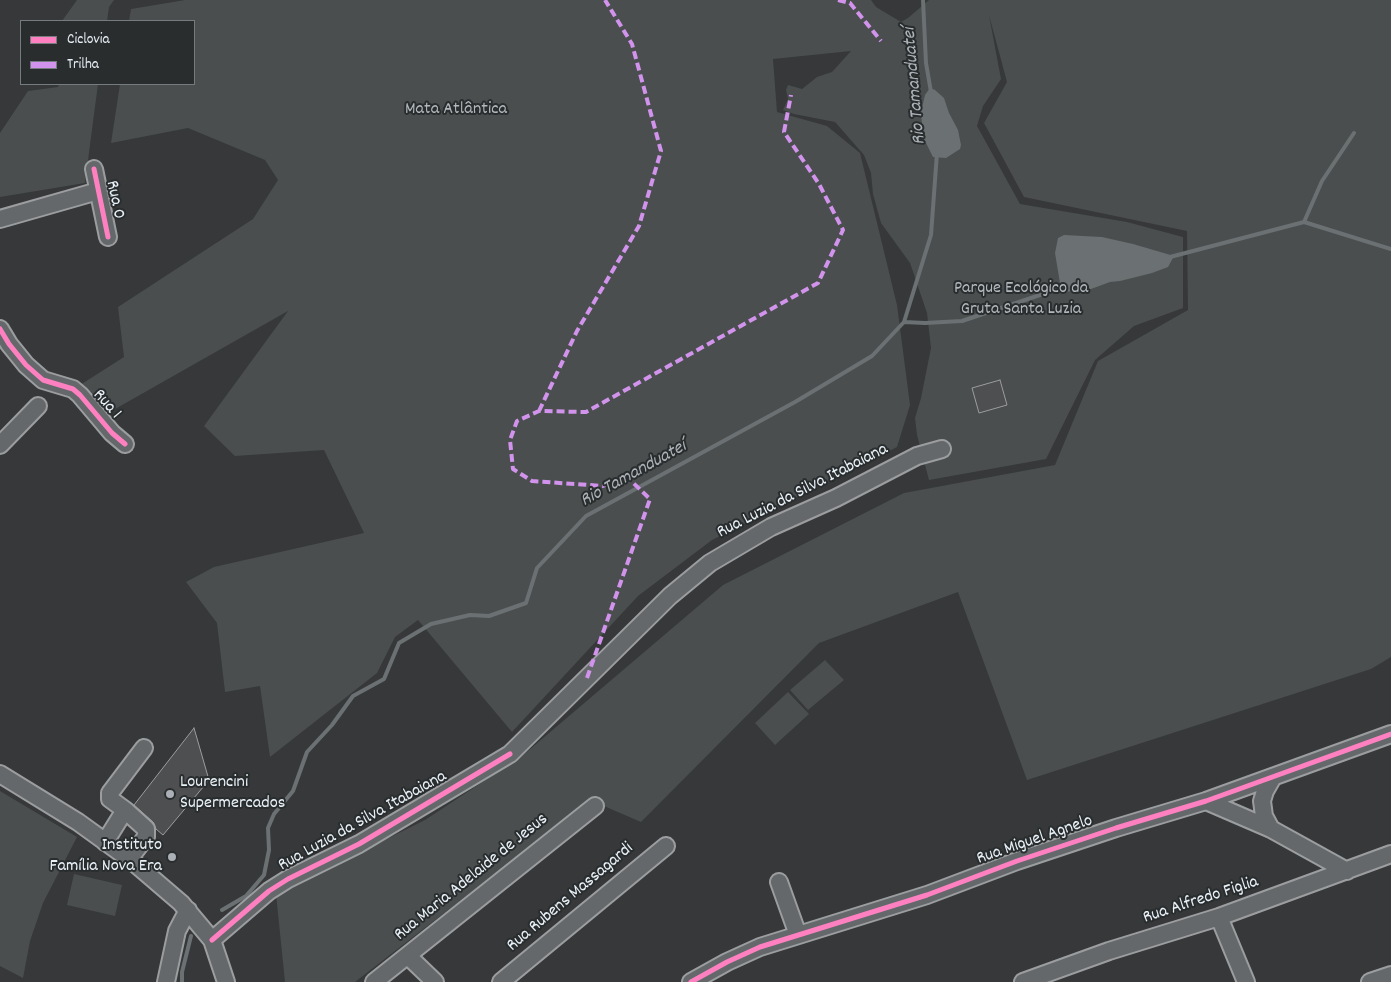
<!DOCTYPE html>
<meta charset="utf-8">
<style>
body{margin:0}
#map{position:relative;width:1391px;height:982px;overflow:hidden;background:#363839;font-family:Dekko,sans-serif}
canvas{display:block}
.legend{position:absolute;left:20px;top:20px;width:175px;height:65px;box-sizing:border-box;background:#2a2d2e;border:1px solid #767b7f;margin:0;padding:6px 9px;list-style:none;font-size:15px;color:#e8f1f8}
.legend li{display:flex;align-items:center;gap:10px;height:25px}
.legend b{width:25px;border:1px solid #767b7f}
</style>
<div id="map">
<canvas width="1391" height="982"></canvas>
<ul class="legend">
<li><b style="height:6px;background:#ff80c0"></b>Ciclovia</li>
<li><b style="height:6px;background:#d193ec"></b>Trilha</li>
</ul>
</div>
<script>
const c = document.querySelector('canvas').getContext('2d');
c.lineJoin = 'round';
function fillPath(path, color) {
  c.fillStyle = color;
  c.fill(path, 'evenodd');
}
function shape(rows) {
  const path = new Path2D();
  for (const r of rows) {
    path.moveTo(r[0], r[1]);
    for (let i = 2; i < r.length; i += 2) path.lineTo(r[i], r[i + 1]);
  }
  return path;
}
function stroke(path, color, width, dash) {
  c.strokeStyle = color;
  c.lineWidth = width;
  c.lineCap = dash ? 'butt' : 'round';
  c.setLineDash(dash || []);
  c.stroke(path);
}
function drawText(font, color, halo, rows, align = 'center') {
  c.font = font + ' Dekko,sans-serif';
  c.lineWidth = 4;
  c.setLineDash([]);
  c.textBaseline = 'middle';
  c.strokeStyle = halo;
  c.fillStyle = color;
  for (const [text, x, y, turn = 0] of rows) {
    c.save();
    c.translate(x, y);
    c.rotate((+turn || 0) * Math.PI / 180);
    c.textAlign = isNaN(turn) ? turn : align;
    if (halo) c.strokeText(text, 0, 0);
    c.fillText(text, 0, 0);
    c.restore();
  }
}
const green = shape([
 [77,0,114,0,109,7,107,21,62,21],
 [185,0,871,0,876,7,901,22,908,18,929,0,1391,0,1391,657,1371,669,1027,780,958,592,819,643,641,822,590,800,355,982,285,982,276,894,425,820,522,756,723,585,904,493,1055,465,1098,361,1188,310,1187,231,1024,197,984,123,1007,82,989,15,1001,79,983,106,977,126,1020,204,1127,222,1183,237,1183,308,1134,326,1095,360,1046,459,929,480,917,435,915,418,921,398,931,348,927,313,910,263,881,223,873,194,871,173,864,155,835,122,794,114,783,110,788,99,786,90,788,85,802,89,817,77,832,72,851,51,773,59,777,112,827,126,860,153,897,305,910,405,897,447,712,540,638,596,512,732,418,620,395,637,377,673,270,757,260,686,225,692,217,623,186,582,214,567,364,533,324,450,235,456,204,426,288,311,101,417,80,385,124,357,118,307,253,219,278,180,265,160,188,128,111,143,120,84,194,84,194,21,129,21,131,9],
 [59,84,98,84,85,183,0,197,0,133,28,91,58,87],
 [825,660,844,680,808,710,790,690],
 [788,692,809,714,775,745,755,723],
 [0,791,77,837,43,903,30,941,23,978,0,966],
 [74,874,122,885,115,916,67,905]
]);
const water = shape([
 [930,88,935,90,944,98,949,113,958,130,961,145,960,149,946,158,933,157,923,137,921,112,925,95],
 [1064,235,1102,237,1133,244,1174,256,1168,267,1152,273,1120,281,1110,282,1091,289,1064,292,1061,289,1055,253,1058,238]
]);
const stream = shape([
 [923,0,926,63,931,92],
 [1304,222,1322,181,1354,133],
 [1170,257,1304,222,1391,249],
 [904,322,925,323,962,321,1064,287],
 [222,910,246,896,264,875,269,850,268,828,274,814,293,791,307,752,332,725,353,696,384,679,399,643,431,624,470,615,489,616,526,603,537,568,586,516,795,402,872,356,904,322,931,235,937,153],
 [182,982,182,972,191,936]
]);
const building = shape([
 [1000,380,1007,405,979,413,972,388,1000,380],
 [194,728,209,780,163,835,156,829,153,822,134,805,194,728]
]);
const minor = shape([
 [94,169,108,237],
 [0,219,98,191],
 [0,329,9,344,26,365,43,380,73,389,80,395,112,433,125,444],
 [0,445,38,406],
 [0,774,78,822,132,861,181,903,212,940,226,982],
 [1206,801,1271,829,1347,871],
 [125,810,146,829,146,837,129,859],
 [1271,829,1264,816,1262,801,1265,791,1273,777],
 [105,842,125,810,110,799,110,793,144,748],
 [779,882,798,935],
 [1219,917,1246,982],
 [212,940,269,891,288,879,359,844,510,754,670,596,710,563,771,527,836,498,917,456,942,449],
 [408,956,435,982],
 [166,982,177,931,188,910],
 [374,982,595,806],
 [501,982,666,846],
 [691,982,727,962,760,947,927,895,1017,861,1116,828,1206,801,1391,734],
 [1023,982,1109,951,1219,917,1391,854],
 [1370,982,1391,975]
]);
const quiet = shape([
 [838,0,850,3,881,41],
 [539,411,577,331,639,226,661,151,632,44,605,0],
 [587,678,650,499,627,477,603,486,532,481,513,469,510,440,517,421,539,411,586,412,818,283,843,230,819,184,784,132,791,95]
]);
const cycleway = shape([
 [94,169,108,237],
 [0,329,9,344,26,365,43,380,73,389,80,395,112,433,125,444],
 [212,940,269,891,288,879,359,844,510,754],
 [691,982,727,962,760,947,927,895,1017,861,1116,828,1206,801,1391,734]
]);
const markers = [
 [170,794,5,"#aab0b5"],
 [172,857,5,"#aab0b5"]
];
const parkNames = [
 ["Mata Atlântica",456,111],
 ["Parque Ecológico da",1021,290],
 ["Gruta Santa Luzia",1021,311]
];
const streetNames = [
 ["Rua 0",114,200,78],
 ["Rua 1",106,405,49],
 ["Rua Luzia da Silva Itabaiana",803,492,-27],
 ["Rua Luzia da Silva Itabaiana",363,822,-29],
 ["Rua Miguel Agnelo",1035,841,-19],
 ["Rua Maria Adelaide de Jesus",472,878,-39],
 ["Rua Rubens Massagardi",571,898,-40],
 ["Rua Alfredo Figlia",1201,901,-18]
];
const poiNames = [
 ["Lourencini",180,784],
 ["Supermercados",180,805],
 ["Instituto",162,847,"right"],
 ["Família Nova Era",162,868,"right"]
];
const waterNames = [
 ["Rio Tamanduateí",916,86,-95],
 ["Rio Tamanduateí",634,475,-29]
];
fillPath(green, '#4a4e4f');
fillPath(water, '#6b7073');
stroke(stream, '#6b7073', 4);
fillPath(building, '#4e4f50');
stroke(building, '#9b9d9f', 1);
stroke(minor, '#9b9d9f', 20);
stroke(minor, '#65686b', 16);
stroke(quiet, '#d193ec', 4, [8, 4]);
stroke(cycleway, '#ff80c0', 5);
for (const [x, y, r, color] of markers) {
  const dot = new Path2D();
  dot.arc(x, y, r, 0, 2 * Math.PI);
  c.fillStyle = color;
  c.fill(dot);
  stroke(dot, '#2a2d2e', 2);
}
drawText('18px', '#b2b9be', '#2a2d2e', parkNames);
drawText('18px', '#e8f1f8', '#2a2d2e', streetNames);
drawText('18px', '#e8f1f8', '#2a2d2e', poiNames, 'left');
drawText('italic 19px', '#acb3b8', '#2a2d2e', waterNames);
</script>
